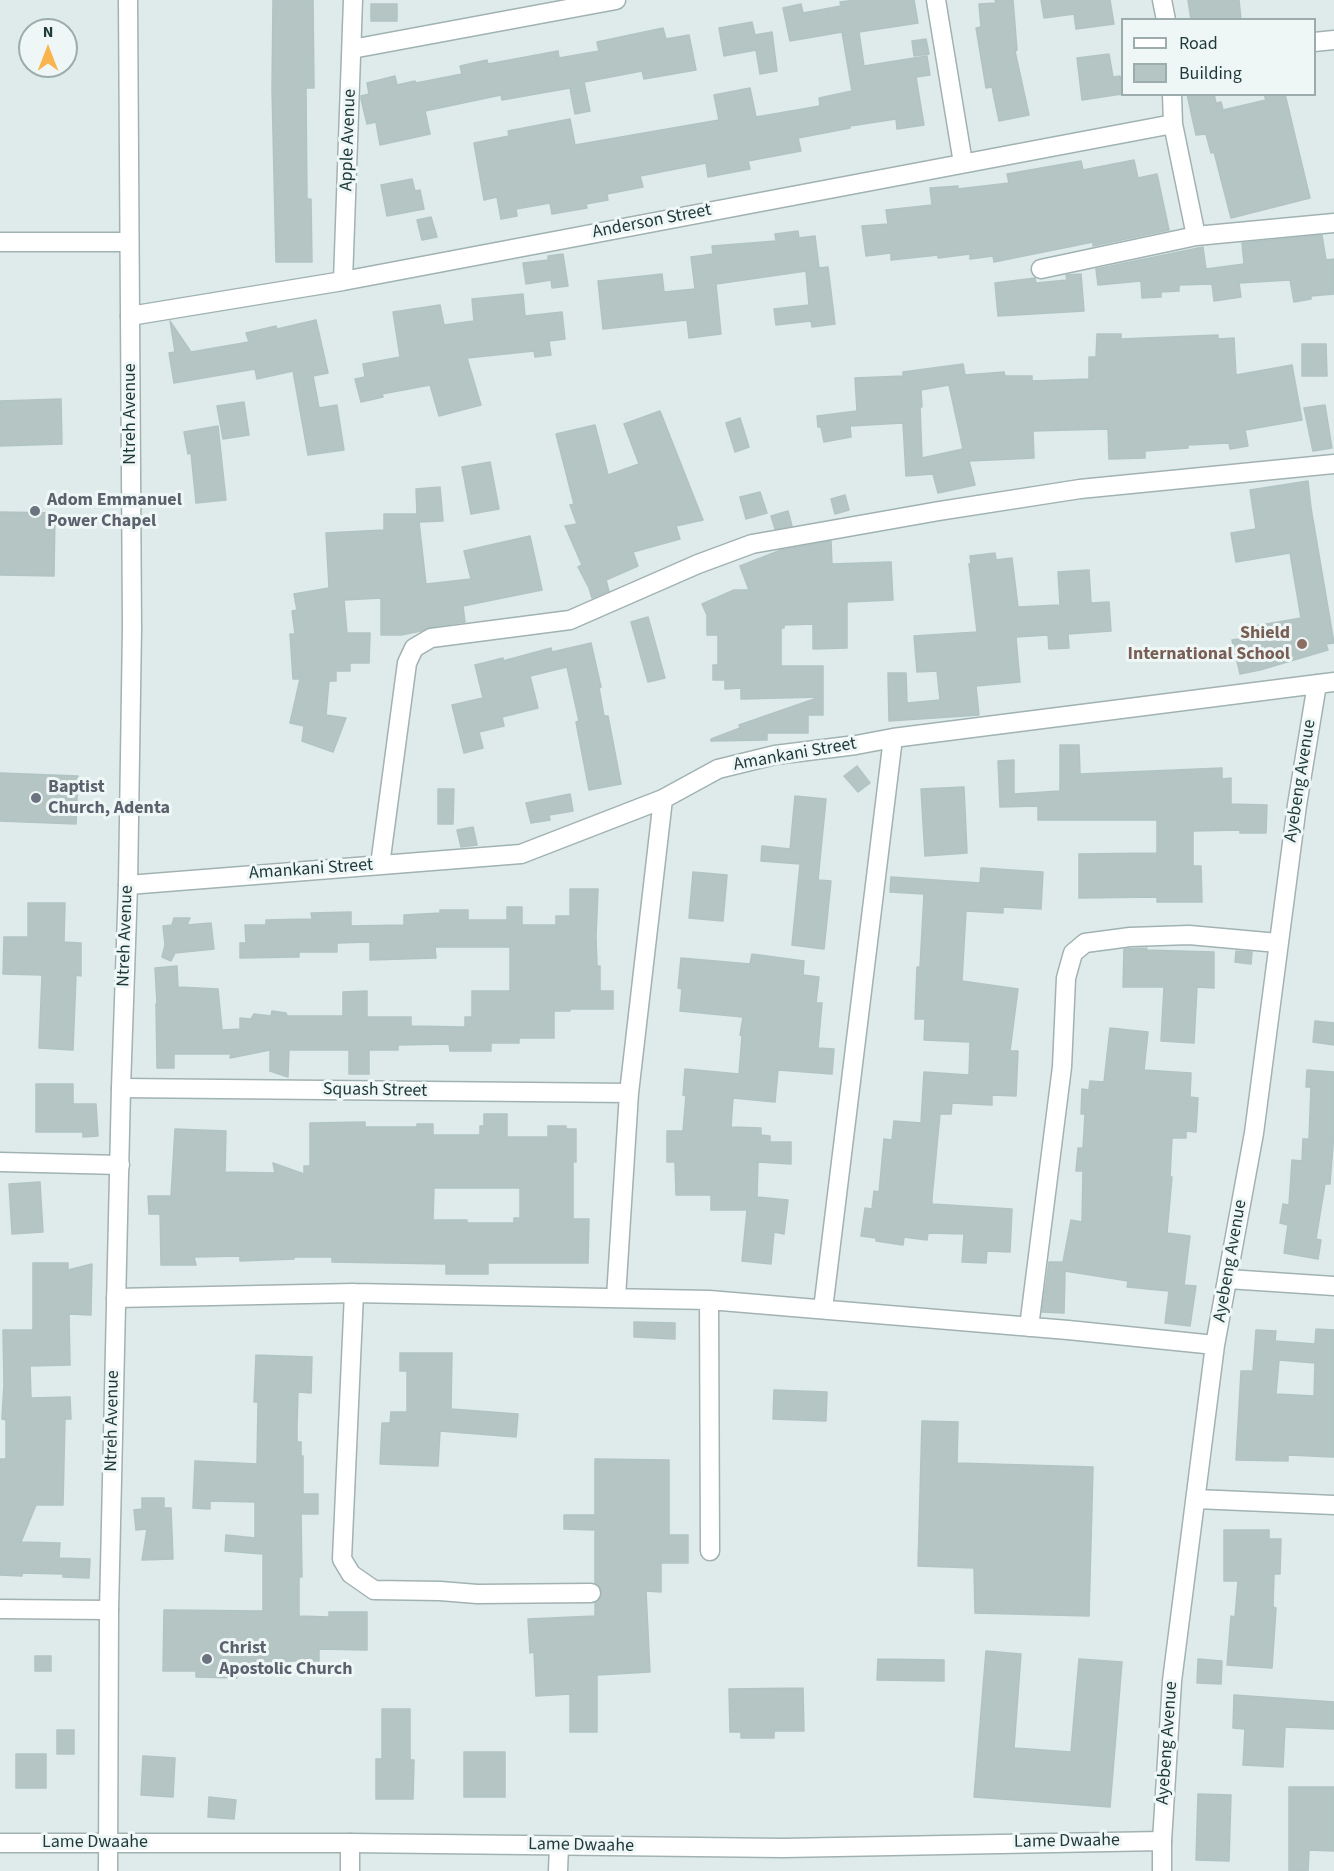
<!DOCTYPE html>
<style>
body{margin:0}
#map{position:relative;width:1334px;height:1871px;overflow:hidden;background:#deebea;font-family:"Source Sans 3",sans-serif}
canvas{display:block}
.legend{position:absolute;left:1121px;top:18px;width:195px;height:78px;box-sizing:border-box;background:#eff7f6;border:2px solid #9cabab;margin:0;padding:8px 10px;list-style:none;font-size:18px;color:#1f393b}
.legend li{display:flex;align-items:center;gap:12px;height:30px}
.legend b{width:30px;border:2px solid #9cabab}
.north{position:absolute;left:18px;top:18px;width:60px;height:60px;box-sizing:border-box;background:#eff7f6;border:2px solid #9cabab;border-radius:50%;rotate:0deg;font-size:16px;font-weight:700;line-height:24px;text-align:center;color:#1f393b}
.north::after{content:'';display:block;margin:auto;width:21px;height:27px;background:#f8b44f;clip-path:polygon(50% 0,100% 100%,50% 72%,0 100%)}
</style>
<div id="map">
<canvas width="1334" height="1871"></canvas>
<ul class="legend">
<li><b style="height:8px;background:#fff"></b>Road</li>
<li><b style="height:16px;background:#b4c5c4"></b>Building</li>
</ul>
<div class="north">N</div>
</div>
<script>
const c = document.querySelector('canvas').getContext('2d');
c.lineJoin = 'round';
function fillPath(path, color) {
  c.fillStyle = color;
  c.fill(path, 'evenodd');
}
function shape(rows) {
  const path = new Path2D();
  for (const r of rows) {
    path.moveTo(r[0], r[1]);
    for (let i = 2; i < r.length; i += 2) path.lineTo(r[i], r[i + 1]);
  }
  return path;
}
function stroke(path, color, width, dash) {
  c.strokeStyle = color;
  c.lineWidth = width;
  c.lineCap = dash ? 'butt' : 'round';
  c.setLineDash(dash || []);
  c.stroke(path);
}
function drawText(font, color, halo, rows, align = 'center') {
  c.font = font + ' "Source Sans 3",sans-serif';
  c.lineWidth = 6;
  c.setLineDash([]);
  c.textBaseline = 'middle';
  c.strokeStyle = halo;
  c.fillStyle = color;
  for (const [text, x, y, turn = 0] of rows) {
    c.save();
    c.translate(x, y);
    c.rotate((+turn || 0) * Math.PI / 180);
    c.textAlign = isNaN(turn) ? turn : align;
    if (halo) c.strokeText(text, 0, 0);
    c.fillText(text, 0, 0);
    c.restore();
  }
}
const building = shape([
 [273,0,313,0,314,88,306,88,307,199,311,199,312,262,276,262,272,89,273,0],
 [856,0,914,0,918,23,859,32,864,66,927,56,930,75,916,77,924,125,897,129,896,119,850,126,850,128,798,138,801,151,748,161,750,169,708,177,706,163,640,176,643,187,607,194,608,200,586,204,587,208,552,214,550,203,516,209,517,216,501,219,497,197,484,200,474,143,509,136,508,131,570,119,575,145,719,120,714,95,750,88,756,117,820,106,819,98,852,91,842,32,790,41,783,8,801,4,803,13,841,6,840,2,856,0],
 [995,0,1013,0,1017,50,1015,51,1029,115,999,121,992,87,986,88,976,28,981,27,979,4,996,3,995,0],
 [1041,0,1110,0,1114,24,1076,29,1074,14,1044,18,1041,0],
 [1188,0,1239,0,1241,20,1191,20,1188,0],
 [371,4,397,4,397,21,371,21,371,4],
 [752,22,755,35,772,32,777,71,760,74,756,50,724,56,719,28,752,22],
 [663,28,666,39,689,35,696,70,644,79,642,71,584,82,590,111,575,114,570,88,502,100,501,95,425,111,430,134,380,145,376,122,367,124,361,99,361,96,369,94,367,83,395,76,397,85,415,81,416,83,462,74,460,66,487,60,488,64,558,51,559,58,599,51,597,42,663,28],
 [926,39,929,54,914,56,912,41,926,39],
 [1109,54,1113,77,1120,76,1122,94,1082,100,1077,58,1109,54],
 [1187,94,1214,94,1216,103,1221,102,1223,110,1266,100,1264,94,1285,94,1310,198,1231,218,1214,152,1211,153,1206,134,1196,135,1187,94],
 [1134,160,1138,178,1157,174,1169,230,1093,246,1093,242,994,262,993,256,970,259,970,254,938,258,938,255,891,260,891,253,866,256,862,226,888,224,886,210,932,205,930,188,958,186,958,189,1009,183,1007,174,1081,161,1083,170,1134,160],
 [412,179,415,191,420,190,424,209,387,216,381,185,412,179],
 [431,217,437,237,422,240,417,220,431,217],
 [798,231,799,238,815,236,819,268,828,267,835,324,812,327,811,321,776,325,774,309,809,305,806,271,716,284,721,334,689,338,687,320,603,329,598,281,662,274,664,292,695,289,691,257,713,254,712,246,776,241,775,234,798,231],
 [1322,235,1326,260,1334,259,1334,294,1311,296,1311,299,1294,302,1290,280,1239,283,1241,297,1214,301,1212,284,1179,285,1179,291,1161,292,1161,297,1142,298,1141,281,1098,285,1096,269,1203,247,1206,269,1244,264,1242,243,1322,235],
 [563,254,568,286,552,288,551,280,526,284,523,263,548,260,548,256,563,254],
 [1081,274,1084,311,998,316,995,283,1035,278,1036,283,1067,280,1066,275,1081,274],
 [523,294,525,316,562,312,565,339,549,341,551,355,535,357,534,351,467,358,481,405,439,416,430,385,382,394,383,397,361,402,355,379,365,377,363,364,400,357,393,312,440,305,444,325,474,321,472,299,523,294],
 [316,320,328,373,313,376,319,408,337,405,344,450,308,455,293,371,257,379,255,369,174,383,169,353,175,352,170,321,191,352,249,342,246,333,276,326,277,329,316,320],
 [1097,334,1121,334,1121,339,1218,335,1218,339,1234,338,1236,375,1292,365,1302,420,1245,430,1248,446,1230,449,1229,443,1188,445,1188,448,1145,451,1145,458,1109,459,1108,429,1033,431,1034,458,969,461,975,485,938,493,933,474,906,476,903,423,850,426,851,437,824,442,821,427,818,427,817,416,857,411,855,378,903,376,903,372,963,364,965,375,1004,372,1005,376,1032,376,1032,381,1089,379,1089,357,1096,357,1097,334],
 [949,385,963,449,922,458,920,407,922,407,921,390,949,385],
 [1302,344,1326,344,1327,376,1302,376,1302,344],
 [61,399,62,444,0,446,0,401,61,399],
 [244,402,249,435,223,439,217,406,244,402],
 [1325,405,1332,448,1313,451,1304,408,1325,405],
 [660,411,703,520,676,526,680,539,633,552,638,566,606,580,609,591,592,598,589,588,578,567,582,565,565,526,577,524,570,505,574,504,556,434,595,425,608,475,639,464,624,424,660,411],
 [740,418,749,447,735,452,726,423,740,418],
 [218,426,226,500,196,503,191,453,188,454,184,432,218,426],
 [490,462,499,509,471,514,462,467,490,462],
 [1308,481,1311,508,1334,643,1326,644,1328,650,1260,670,1240,674,1232,640,1256,636,1255,626,1301,618,1290,553,1236,562,1231,533,1256,529,1250,490,1308,481],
 [440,487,443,521,419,522,426,584,471,579,464,551,530,536,542,590,463,606,465,622,430,627,421,631,401,635,381,635,381,598,344,600,347,633,370,633,369,663,350,663,350,671,336,671,336,681,329,681,326,715,346,718,333,752,302,741,304,726,290,723,300,679,293,679,290,634,295,634,292,611,297,610,294,594,329,588,326,533,384,530,384,514,417,514,416,489,440,487],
 [760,492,767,513,746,519,740,497,760,492],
 [845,495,849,510,835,514,831,499,845,495],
 [788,511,792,526,775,529,771,516,788,511],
 [0,512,55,513,54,576,0,575,0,512],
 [831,541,832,564,891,562,893,600,847,602,847,648,813,649,813,624,784,625,784,628,781,628,781,666,823,666,823,715,808,715,808,733,767,733,767,740,711,741,711,739,740,728,739,725,820,697,741,699,741,688,725,689,725,680,713,680,713,665,718,665,718,635,707,635,707,615,702,604,734,590,749,590,740,566,781,550,831,541],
 [995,553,996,560,1012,558,1018,607,1060,605,1058,572,1089,570,1091,603,1109,602,1111,631,1068,634,1069,648,1049,649,1048,635,1016,637,1020,682,976,686,979,715,889,721,888,673,906,673,907,703,940,700,937,671,917,672,914,636,977,632,969,564,971,563,970,556,995,553],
 [648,617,665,678,648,682,631,622,648,617],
 [591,643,601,687,599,688,604,716,608,716,621,784,589,790,576,722,579,721,567,667,530,676,538,708,502,717,504,726,479,732,483,748,464,753,452,705,483,698,475,665,503,658,503,661,551,648,552,652,591,643],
 [1060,745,1079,745,1080,774,1222,768,1222,779,1231,778,1231,804,1267,805,1266,833,1240,833,1240,830,1193,831,1193,866,1201,866,1202,902,1157,902,1157,897,1079,898,1079,854,1157,853,1157,820,1038,820,1038,806,1000,807,998,761,1014,760,1014,794,1060,791,1060,745],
 [857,766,870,783,858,792,844,776,857,766],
 [0,773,78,776,76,824,0,821,0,773],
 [964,787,967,853,925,856,921,789,964,787],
 [438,789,454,789,453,824,438,824,438,789],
 [570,794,573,811,549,815,550,820,531,823,526,803,570,794],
 [795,796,826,799,818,880,831,881,824,949,792,945,800,864,761,861,762,846,790,849,795,796],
 [473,827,477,845,461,847,457,830,473,827],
 [981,868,1043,872,1041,909,1003,907,1003,913,966,911,962,981,1018,989,1010,1051,1018,1051,1016,1096,992,1095,992,1105,952,1103,951,1114,940,1114,932,1198,932,1204,1012,1209,1010,1252,987,1251,986,1263,962,1262,964,1234,928,1233,927,1240,904,1237,903,1245,876,1241,876,1238,861,1236,865,1208,872,1209,874,1191,879,1192,884,1139,892,1140,894,1121,921,1123,924,1072,969,1075,970,1042,924,1040,925,1019,915,1019,917,967,920,967,924,894,890,892,891,877,980,883,981,868],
 [693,872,727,875,723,921,689,918,693,872],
 [570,889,598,889,596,937,597,966,600,966,600,991,613,991,613,1009,570,1009,570,1011,554,1011,554,1038,519,1038,519,1043,491,1043,491,1051,450,1051,449,1044,398,1045,398,1050,369,1050,369,1074,349,1074,349,1050,289,1050,288,1077,270,1071,270,1050,230,1058,231,1054,174,1054,174,1068,157,1068,156,1004,157,1004,155,968,177,966,178,987,218,989,222,1030,240,1029,240,1018,251,1019,254,1014,271,1016,272,1011,286,1013,287,1016,343,1016,343,992,367,991,367,1017,411,1017,411,1026,465,1027,465,1017,472,1017,472,991,510,991,510,947,435,947,436,958,370,960,370,942,337,943,337,952,299,952,299,957,240,958,240,943,246,943,245,925,266,925,266,920,312,919,311,913,351,912,351,926,404,925,404,915,440,913,440,910,468,910,468,920,507,920,507,907,522,907,522,925,556,925,556,916,570,916,570,889],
 [28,903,65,903,64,942,81,943,81,976,76,975,73,1050,39,1048,42,975,3,974,4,937,28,937,28,903],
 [174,918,190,918,187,925,211,923,214,949,175,953,171,961,162,957,165,945,163,926,172,925,174,918],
 [1147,948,1146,950,1214,952,1214,988,1197,987,1194,1043,1161,1041,1164,987,1123,987,1124,949,1147,948],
 [1236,951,1252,952,1251,964,1235,962,1236,951],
 [752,954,804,961,803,975,819,977,816,1003,822,1003,818,1048,834,1049,832,1074,778,1070,775,1102,733,1098,731,1127,761,1128,761,1135,770,1136,770,1142,791,1142,791,1164,758,1162,757,1197,788,1200,784,1234,774,1232,771,1264,742,1261,747,1210,711,1210,711,1195,676,1195,675,1162,667,1162,667,1131,683,1131,686,1096,683,1095,685,1069,739,1074,742,1036,740,1035,743,1017,680,1011,682,989,678,988,681,958,750,964,752,954],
 [1315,1021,1334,1023,1334,1045,1313,1042,1315,1021],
 [1110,1028,1148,1032,1144,1070,1191,1073,1190,1097,1198,1098,1196,1132,1186,1131,1186,1138,1172,1138,1170,1177,1172,1177,1167,1233,1190,1236,1184,1285,1196,1286,1190,1326,1165,1323,1169,1291,1127,1287,1128,1281,1065,1271,1064,1313,1042,1312,1049,1262,1063,1262,1071,1220,1082,1222,1083,1171,1076,1171,1078,1148,1083,1148,1085,1114,1081,1114,1082,1089,1089,1090,1090,1081,1104,1082,1110,1028],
 [1307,1070,1334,1072,1334,1133,1330,1184,1325,1184,1316,1239,1321,1240,1318,1259,1284,1253,1288,1225,1280,1223,1283,1204,1289,1205,1292,1160,1302,1161,1303,1139,1309,1139,1311,1087,1306,1087,1307,1070],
 [36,1084,73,1084,73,1104,96,1104,98,1136,83,1137,83,1132,36,1132,36,1084],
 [484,1114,507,1114,507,1137,548,1137,548,1126,566,1126,566,1129,576,1129,576,1162,573,1162,573,1219,589,1219,588,1263,488,1263,488,1274,446,1274,446,1264,332,1262,332,1257,294,1257,294,1259,240,1261,240,1256,194,1257,196,1265,161,1265,160,1214,149,1214,148,1196,171,1196,175,1129,226,1131,225,1172,275,1173,273,1163,304,1174,304,1166,310,1166,310,1123,365,1122,365,1127,417,1127,417,1124,433,1124,433,1135,480,1135,480,1126,484,1126,484,1114],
 [434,1188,520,1188,520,1218,514,1218,514,1223,467,1223,467,1220,433,1220,434,1188],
 [40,1182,43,1232,12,1234,9,1184,40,1182],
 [33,1263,68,1263,68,1270,92,1264,91,1315,69,1314,70,1365,30,1366,31,1398,70,1397,71,1419,65,1419,63,1505,36,1505,21,1542,60,1543,59,1558,90,1559,89,1578,63,1577,63,1574,22,1573,22,1576,0,1575,0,1459,6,1459,6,1420,2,1419,4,1384,3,1330,33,1330,33,1263],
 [634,1322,675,1323,675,1339,634,1337,634,1322],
 [1316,1329,1334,1330,1334,1457,1288,1455,1288,1461,1236,1460,1241,1371,1253,1371,1256,1330,1276,1331,1275,1341,1315,1344,1316,1329],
 [1279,1360,1315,1363,1314,1396,1276,1394,1279,1360],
 [400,1353,452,1353,451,1409,518,1414,516,1437,440,1431,438,1466,380,1464,382,1423,390,1423,391,1412,407,1412,407,1371,400,1371,400,1353],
 [256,1355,312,1357,311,1393,298,1392,297,1425,297,1442,301,1442,301,1456,303,1456,303,1494,318,1494,318,1514,301,1514,302,1577,299,1577,299,1616,329,1617,329,1612,367,1612,367,1650,319,1649,319,1661,291,1661,291,1667,269,1666,268,1672,237,1671,237,1678,196,1677,196,1671,163,1671,164,1610,263,1611,263,1554,225,1551,226,1535,255,1538,255,1502,210,1501,210,1509,193,1508,195,1461,257,1464,258,1402,254,1402,256,1355],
 [774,1390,827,1392,826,1421,773,1419,774,1390],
 [922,1421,958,1422,957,1463,1093,1467,1089,1616,975,1613,974,1568,918,1566,922,1421],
 [595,1459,669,1460,669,1535,688,1535,688,1563,661,1563,661,1592,646,1591,650,1672,597,1675,597,1732,570,1732,570,1694,536,1696,534,1652,530,1653,528,1619,595,1616,595,1603,600,1599,602,1593,600,1587,595,1583,595,1530,564,1529,564,1515,595,1515,595,1459],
 [142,1498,164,1498,164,1508,171,1508,173,1559,142,1560,147,1529,136,1530,134,1510,142,1509,142,1498],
 [1224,1530,1269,1530,1269,1539,1281,1539,1280,1574,1274,1574,1273,1607,1276,1608,1272,1668,1227,1665,1231,1616,1235,1617,1238,1581,1224,1581,1224,1530],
 [986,1651,1021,1654,1014,1748,1071,1752,1079,1659,1122,1662,1110,1807,974,1797,986,1651],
 [35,1656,51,1656,51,1671,35,1671,35,1656],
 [878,1659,944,1660,944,1681,877,1680,878,1659],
 [1198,1659,1222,1661,1221,1684,1197,1683,1198,1659],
 [803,1688,804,1731,774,1731,774,1738,741,1738,741,1732,730,1732,729,1689,803,1688],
 [1234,1695,1334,1702,1334,1729,1285,1727,1283,1767,1243,1765,1245,1729,1233,1728,1234,1695],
 [382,1709,410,1709,410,1760,414,1760,413,1799,376,1799,376,1759,382,1759,382,1709],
 [57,1730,74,1730,74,1754,57,1754,57,1730],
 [464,1752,505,1752,505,1797,464,1797,464,1752],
 [16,1754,46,1754,46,1788,16,1788,16,1754],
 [143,1756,175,1758,173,1797,141,1795,143,1756],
 [1289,1787,1334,1787,1334,1851,1309,1850,1308,1871,1289,1871,1289,1787],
 [1198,1794,1231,1795,1229,1861,1196,1860,1198,1794],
 [209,1797,236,1800,234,1819,208,1817,209,1797]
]);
const minor = shape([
 [936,0,963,163],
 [1162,0,1166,20],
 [1314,42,1334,40],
 [352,49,616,0],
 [1172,94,1173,124,1196,236],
 [0,242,129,242],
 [1041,269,1196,236,1334,223],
 [343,281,353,0],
 [130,316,343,281,1173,124],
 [380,865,407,663,414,648,431,638,570,620,698,564,752,544,939,511,1080,489,1334,464],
 [128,885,521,854,663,799,718,769,775,755,856,745,893,738,1334,682],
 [121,1088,629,1093],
 [0,1162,120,1165],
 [1228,1279,1334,1286],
 [354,1293,342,1559,351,1574,374,1590,440,1591,477,1594,591,1593],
 [616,1297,629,1093,663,799],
 [116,1298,354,1293,709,1300,1068,1330,1215,1345],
 [709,1300,710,1551],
 [823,1309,893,738],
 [1029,1327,1062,1067,1066,978,1073,953,1085,943,1130,937,1189,935,1278,943],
 [1196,1499,1334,1505],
 [0,1609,109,1610],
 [1162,1841,1172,1681,1215,1345,1254,1133,1297,805,1317,684],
 [350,1871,350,1843],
 [558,1871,559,1846]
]);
const tertiary = shape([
 [0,1843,350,1843,783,1848,1162,1841,1162,1871],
 [108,1871,109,1610,121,1088,128,885,132,628,128,0]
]);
const markers = [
 [35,511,6,"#6b7280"],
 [1302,644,6,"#8d6e63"],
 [36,798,6,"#6b7280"],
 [207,1659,6,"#6b7280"]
];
const streetNames = [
 ["Apple Avenue",349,140,-88],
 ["Anderson Street",652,222,-11],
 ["Ntreh Avenue",131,414,-90],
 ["Amankani Street",795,755,-10],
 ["Ayebeng Avenue",1301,781,-81],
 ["Amankani Street",311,870,-4],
 ["Ntreh Avenue",126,936,-88],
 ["Squash Street",375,1091,1],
 ["Ayebeng Avenue",1231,1261,-80],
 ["Ntreh Avenue",113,1421,-89],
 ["Ayebeng Avenue",1168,1743,-86],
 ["Lame Dwaahe",1067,1842,-1],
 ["Lame Dwaahe",95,1843],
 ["Lame Dwaahe",581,1846,1]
];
const worshipNames = [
 ["Adom Emmanuel",47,501],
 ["Power Chapel",47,522],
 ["Baptist",48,788],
 ["Church, Adenta",48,809],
 ["Christ",219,1649],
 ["Apostolic Church",219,1670]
];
const educationNames = [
 ["Shield",1290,634],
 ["International School",1290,655]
];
fillPath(building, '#b4c5c4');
stroke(building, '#b1c4c3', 1.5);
stroke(minor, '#a1b2b2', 21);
stroke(tertiary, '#a1b2b2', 21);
stroke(minor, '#fff', 18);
stroke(tertiary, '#fff', 18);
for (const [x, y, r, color] of markers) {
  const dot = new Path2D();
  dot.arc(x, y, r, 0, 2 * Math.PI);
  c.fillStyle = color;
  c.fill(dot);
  stroke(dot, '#eff7f6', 2);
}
drawText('18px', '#1f393b', '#eff7f6', streetNames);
drawText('bold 18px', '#5b616d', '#eff7f6', worshipNames, 'left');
drawText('bold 18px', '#785e54', '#eff7f6', educationNames, 'right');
</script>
